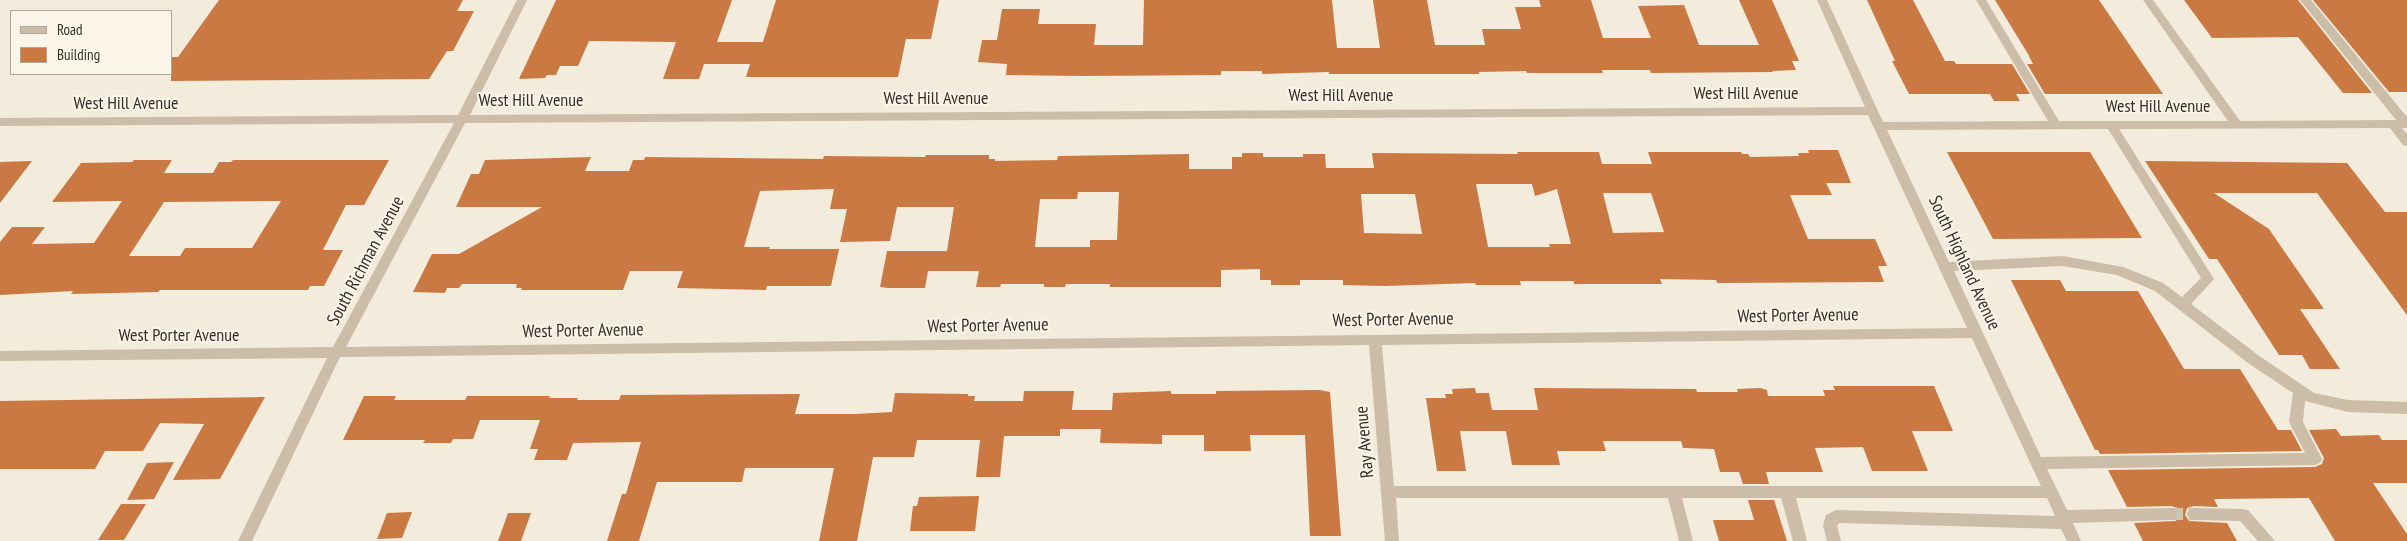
<!DOCTYPE html>
<style>
body{margin:0}
#map{position:relative;width:2407px;height:541px;overflow:hidden;background:#f3ebdb;font-family:"PT Sans Narrow",sans-serif}
canvas{display:block}
.legend{position:absolute;left:10px;top:10px;width:162px;height:65px;box-sizing:border-box;background:#faf5e8;border:1px solid #aca69b;margin:0;padding:6px 9px;list-style:none;font-size:15px;color:#372f28}
.legend li{display:flex;align-items:center;gap:10px;height:25px}
.legend b{width:25px;border:1px solid #aca69b}
</style>
<div id="map">
<canvas width="2407" height="541"></canvas>
<ul class="legend">
<li><b style="height:6px;background:#cbbda7"></b>Road</li>
<li><b style="height:14px;background:#ca7943"></b>Building</li>
</ul>
</div>
<script>
const c = document.querySelector('canvas').getContext('2d');
c.lineJoin = 'round';
function fillPath(path, color) {
  c.fillStyle = color;
  c.fill(path, 'evenodd');
}
function shape(rows) {
  const path = new Path2D();
  for (const r of rows) {
    path.moveTo(r[0], r[1]);
    for (let i = 2; i < r.length; i += 2) path.lineTo(r[i], r[i + 1]);
  }
  return path;
}
function stroke(path, color, width, dash) {
  c.strokeStyle = color;
  c.lineWidth = width;
  c.lineCap = dash ? 'butt' : 'round';
  c.setLineDash(dash || []);
  c.stroke(path);
}
function drawText(font, color, halo, rows, align = 'center') {
  c.font = font + ' "PT Sans Narrow",sans-serif';
  c.lineWidth = 4;
  c.setLineDash([]);
  c.textBaseline = 'middle';
  c.strokeStyle = halo;
  c.fillStyle = color;
  for (const [text, x, y, turn = 0] of rows) {
    c.save();
    c.translate(x, y);
    c.rotate((+turn || 0) * Math.PI / 180);
    c.textAlign = isNaN(turn) ? turn : align;
    if (halo) c.strokeText(text, 0, 0);
    c.fillText(text, 0, 0);
    c.restore();
  }
}
const building = shape([
 [219,0,463,0,457,11,474,11,453,51,447,51,429,79,171,81,171,57,178,57],
 [556,0,732,0,717,42,763,42,776,0,939,0,931,39,906,39,898,77,746,77,750,64,704,64,699,79,663,79,676,42,589,41,578,66,560,66,556,75,547,75,545,78,519,79],
 [1144,0,1332,0,1337,48,1380,48,1373,0,1427,0,1435,45,1485,45,1482,29,1521,29,1515,7,1541,7,1539,0,1591,0,1603,38,1651,38,1638,6,1684,5,1699,45,1759,45,1739,0,1772,0,1799,61,1792,61,1796,70,1772,71,1773,72,1651,73,1650,70,1602,70,1603,73,1527,73,1526,71,1479,72,1479,74,1329,74,1329,72,1262,74,1262,71,1221,71,1221,75,1083,76,1006,75,1007,64,978,62,982,40,997,40,1002,9,1040,9,1038,24,1096,24,1094,45,1143,45],
 [1867,0,1913,0,1945,61,1954,61,1956,64,2012,64,2030,94,2016,94,2020,101,1994,101,1990,94,1909,94,1892,61,1895,61],
 [1995,0,2099,0,2163,94,2045,94,2027,64,2033,64,2028,54],
 [2184,0,2298,0,2372,93,2343,93,2298,37,2212,38],
 [2313,0,2407,0,2407,92,2389,92],
 [1808,150,1838,150,1851,183,1826,183,1832,195,1790,195,1808,239,1875,239,1887,266,1878,266,1884,282,1717,283,1716,280,1660,279,1662,284,1574,284,1574,281,1520,281,1521,285,1476,285,1475,283,1385,286,1343,285,1343,280,1300,280,1300,285,1271,285,1271,280,1260,280,1260,269,1221,270,1221,287,1110,287,1110,284,1066,284,1065,287,1044,287,1044,284,1001,284,1000,287,976,287,979,271,928,271,925,288,888,288,880,287,887,251,947,251,954,207,897,207,890,241,840,242,847,209,830,209,834,189,760,191,744,247,770,247,769,249,839,249,831,286,767,286,766,290,677,288,683,271,630,271,623,290,521,290,522,288,516,288,517,284,462,284,459,288,447,288,445,293,413,292,432,254,459,254,542,207,456,207,471,174,479,174,485,160,591,157,585,171,629,171,633,160,644,160,645,157,823,159,824,156,925,157,926,155,989,155,989,159,995,159,995,161,1057,160,1058,156,1189,154,1189,169,1232,169,1232,157,1242,157,1242,153,1263,153,1263,157,1303,157,1303,154,1325,154,1326,168,1374,168,1372,153,1518,154,1517,152,1599,152,1602,164,1652,164,1648,152,1741,152,1742,154,1748,154,1750,157,1799,156,1798,153,1809,153],
 [1476,184,1532,184,1535,196,1557,189,1571,244,1549,244,1550,247,1488,247],
 [1078,192,1119,192,1117,240,1090,240,1090,247,1035,247,1040,199,1077,199],
 [1603,193,1651,193,1664,232,1613,233],
 [1361,194,1415,194,1422,234,1364,233],
 [1947,152,2090,152,2142,238,1993,239],
 [134,160,172,160,164,173,213,173,219,162,231,162,233,160,389,160,364,205,346,205,323,250,343,250,324,286,310,286,308,290,160,290,158,292,71,294,73,291,0,295,0,242,12,227,45,227,32,244,94,243,122,201,52,202,81,163,132,162],
 [281,201,252,248,185,248,180,256,129,256,164,202],
 [32,161,0,203,0,162],
 [2145,161,2347,163,2385,212,2407,212,2407,315,2317,193,2214,193,2269,229,2324,309,2300,309,2340,369,2310,369,2302,355,2279,355,2217,259,2209,259],
 [2011,280,2060,280,2066,291,2138,291,2184,369,2240,369,2278,430,2291,430,2302,451,2100,454,2098,450,2095,450],
 [1833,386,1934,386,1953,431,1912,431,1928,471,1872,471,1863,447,1815,448,1823,472,1766,472,1769,484,1743,484,1739,472,1720,472,1714,449,1683,448,1681,441,1603,441,1606,451,1557,451,1560,465,1512,465,1506,431,1460,431,1466,471,1437,471,1426,398,1446,398,1445,394,1453,394,1452,389,1475,388,1476,393,1489,393,1492,410,1538,410,1534,388,1696,389,1697,392,1738,392,1737,389,1760,388,1767,390,1768,396,1825,396,1823,390,1835,390],
 [1320,390,1330,392,1341,536,1310,536,1305,435,1250,435,1251,451,1204,451,1204,435,1162,435,1162,444,1100,443,1101,429,1060,429,1060,436,1004,436,1000,477,976,477,980,440,917,440,914,457,873,457,857,541,819,541,834,468,745,468,742,482,657,482,639,541,607,541,622,494,626,494,641,442,573,443,567,460,534,460,538,449,530,449,540,420,480,420,473,439,453,439,451,443,423,443,425,440,343,440,364,396,396,396,394,400,465,400,467,396,550,396,549,398,578,398,577,400,619,400,621,395,800,394,795,414,855,414,892,412,895,393,968,394,968,396,975,396,974,401,1023,401,1024,391,1074,391,1072,410,1112,410,1113,393,1171,391,1171,394,1216,394,1216,391],
 [265,397,220,479,173,480,204,424,160,423,143,451,105,451,95,469,0,469,0,401],
 [2336,429,2341,436,2379,435,2382,440,2407,440,2407,483,2373,483,2407,534,2407,541,2335,541,2309,498,2214,499,2218,507,2194,506,2187,508,2185,515,2189,521,2227,523,2237,541,2143,541,2134,523,2176,521,2180,515,2178,508,2171,506,2127,507,2108,470,2315,467,2322,464,2324,458,2309,430],
 [174,462,154,499,127,500,147,463],
 [979,496,975,531,910,531,913,506,917,506,919,497],
 [1748,500,1774,500,1787,541,1719,541,1713,520,1754,520],
 [121,504,146,504,124,540,98,540],
 [412,512,402,538,377,539,387,513],
 [508,513,531,513,521,541,498,541]
]);
const minorTunnel = shape([
 [2171,514,2194,514]
]);
const minor = shape([
 [517,0,527,0,470,115,1865,107,1817,0,1827,0,1883,122,2048,121,1976,0,1986,0,2059,121,2228,121,2143,0,2153,0,2240,121,2396,120,2300,0,2311,0,2407,117,2407,128,2402,128,2407,134,2407,146,2403,145,2390,128,2119,129,2214,279,2191,304,2258,355,2314,393,2348,400,2407,402,2407,414,2348,412,2305,401,2303,422,2322,459,2320,463,2315,465,2047,469,2067,510,2171,508,2176,509,2178,514,2176,519,2171,520,2073,523,2081,541,2067,541,2061,529,1839,523,1837,526,1841,541,1827,541,1823,526,1826,515,1836,510,2055,516,2047,498,1796,498,1807,541,1793,541,1781,498,1682,498,1693,541,1679,541,1668,498,1396,498,1399,541,1385,541,1369,345,340,357,252,541,238,541,327,358,0,361,0,351,333,347,454,123,0,126,0,118,458,115,517,0],
 [1868,115,1967,328,346,347,465,123,1868,115],
 [2108,129,2201,278,2182,297,2163,283,2123,267,2063,256,1949,262,1887,130,2108,129],
 [2063,266,2117,275,2155,291,2248,363,2293,393,2289,422,2305,453,2041,457,1954,271,2063,266],
 [1972,338,2041,486,1394,486,1382,345,1972,338],
 [2194,508,2243,509,2248,510,2275,541,2258,541,2240,521,2194,520,2189,519,2187,514,2189,509,2194,508]
]);
const streetNames = [
 ["West Hill Avenue",1746,94],
 ["West Hill Avenue",1341,96],
 ["West Hill Avenue",936,99],
 ["West Hill Avenue",531,101],
 ["West Hill Avenue",126,104],
 ["West Hill Avenue",2158,107],
 ["South Richman Avenue",366,261,-62],
 ["South Highland Avenue",1964,263,65],
 ["West Porter Avenue",1798,316,-1],
 ["West Porter Avenue",1393,320,-1],
 ["West Porter Avenue",988,326,-1],
 ["West Porter Avenue",583,331,-1],
 ["West Porter Avenue",179,336],
 ["Ray Avenue",1365,442,-95]
];
fillPath(building, '#ca7943');
stroke(minorTunnel, '#cdc5b7', 12, [12, 6]);
fillPath(minor, '#cbbda7');
drawText('18px', '#372f28', '#faf5e8', streetNames);
</script>
